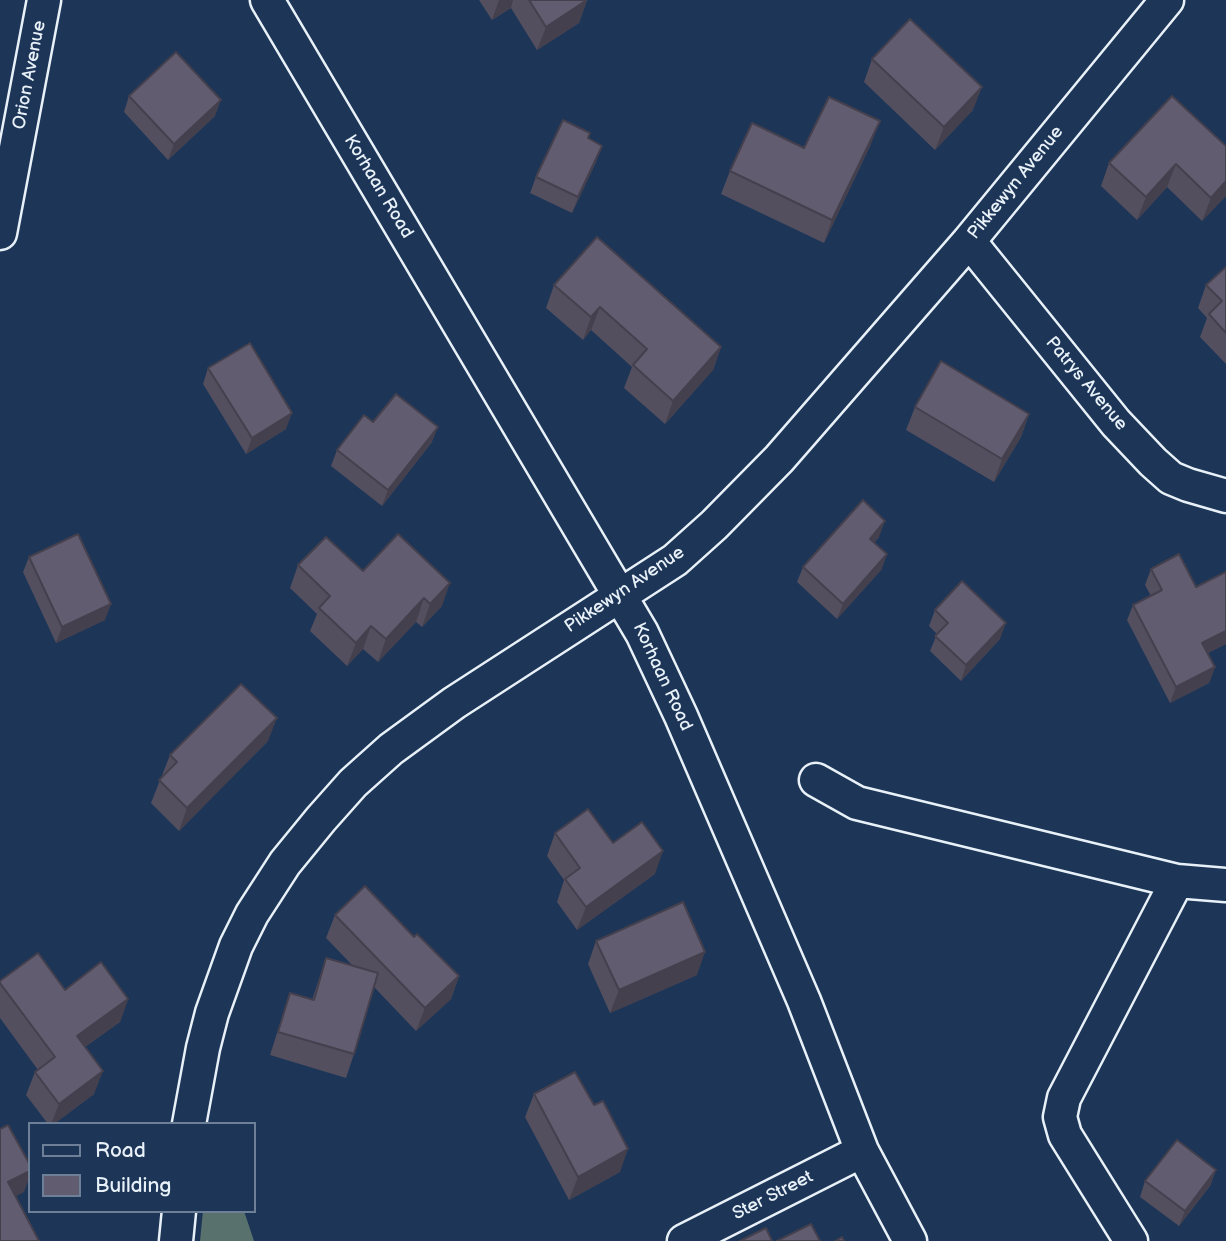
<!DOCTYPE html>
<style>
body{margin:0}
#map{position:relative;width:1226px;height:1241px;overflow:hidden;background:#1d3557;font-family:"Balsamiq Sans",sans-serif}
canvas{display:block}
.legend{position:absolute;left:28px;top:1122px;width:228px;height:91px;box-sizing:border-box;background:#1d3557;border:2px solid #6e8097;margin:0;padding:9px 12px;list-style:none;font-size:21px;color:#e8f1f8}
.legend li{display:flex;align-items:center;gap:14px;height:35px}
.legend b{width:35px;border:2px solid #6e8097}
</style>
<div id="map">
<canvas width="1226" height="1241"></canvas>
<ul class="legend">
<li><b style="height:9px;background:#1d3557"></b>Road</li>
<li><b style="height:19px;background:#615c6f"></b>Building</li>
</ul>
</div>
<script>
const c = document.querySelector('canvas').getContext('2d');
c.lineJoin = 'round';
function fillPath(path, color) {
  c.fillStyle = color;
  c.fill(path, 'evenodd');
}
function shape(rows) {
  const path = new Path2D();
  for (const r of rows) {
    path.moveTo(r[0], r[1]);
    for (let i = 2; i < r.length; i += 2) path.lineTo(r[i], r[i + 1]);
  }
  return path;
}
function stroke(path, color, width, dash) {
  c.strokeStyle = color;
  c.lineWidth = width;
  c.lineCap = dash ? 'butt' : 'round';
  c.setLineDash(dash || []);
  c.stroke(path);
}
function drawText(font, color, halo, rows, align = 'center') {
  c.font = font + ' "Balsamiq Sans",sans-serif';
  c.lineWidth = 5;
  c.setLineDash([]);
  c.textBaseline = 'middle';
  c.strokeStyle = halo;
  c.fillStyle = color;
  for (const [text, x, y, turn = 0] of rows) {
    c.save();
    c.translate(x, y);
    c.rotate((+turn || 0) * Math.PI / 180);
    c.textAlign = isNaN(turn) ? turn : align;
    if (halo) c.strokeText(text, 0, 0);
    c.fillText(text, 0, 0);
    c.restore();
  }
}
const green = shape([
 [203,1211,244,1211,254,1241,200,1241]
]);
const street = shape([
 [267,0,642,633,681,716,804,1001,862,1151,910,1241],
 [0,233,44,0],
 [969,241,1116,423,1153,462,1171,478,1188,485,1226,496],
 [816,780,857,803,1177,881,1064,1098,1060,1117,1065,1135,1131,1241],
 [1177,881,1226,885],
 [189,1124,203,1048,212,1013,236,946,252,914,285,863,321,819,353,783,391,749,454,703,675,560,714,525,779,459,969,241,1167,0],
 [176,1241,179,1211],
 [684,1241,862,1151]
]);
const wall = shape([
 [479,0,587,0,579,23,537,50,511,8,492,20],
 [872,59,973,110,935,150,864,82],
 [129,96,215,116,168,160,124,112],
 [1172,96,1226,196,1202,221,1167,187,1137,220,1101,186,1109,163],
 [588,139,596,162,572,213,530,193,536,177],
 [871,144,824,243,721,194,730,171,804,148],
 [1226,267,1226,364,1200,337,1207,318,1198,308,1206,285],
 [554,285,721,347,713,370,665,424,624,388,632,367,591,330,583,340,546,308],
 [208,368,286,429,246,454,203,384],
 [915,407,1029,414,1021,437,994,482,906,430],
 [432,442,382,506,331,466,337,450],
 [879,537,874,543,887,554,881,570,837,619,797,582,803,567],
 [29,557,105,620,56,643,23,572],
 [298,565,363,571,442,606,422,627,416,622,378,662,363,649,347,666,310,631,317,614,290,588],
 [1151,569,1196,587,1226,572,1226,644,1208,653,1215,667,1209,683,1170,703,1127,620,1133,605,1151,596,1145,585],
 [935,610,1000,639,961,681,930,651,937,634,929,626],
 [268,741,179,831,151,803,170,755],
 [555,833,613,843,655,874,577,930,557,902,564,880,547,856],
 [335,915,414,937,459,976,451,999,416,1031,374,987,354,1054,346,1078,270,1055,290,993,312,1000,326,958,353,966,326,938],
 [596,941,697,975,610,1013,588,964],
 [0,981,128,999,120,1022,85,1047,94,1094,54,1124,48,1124,26,1095,35,1072,38,1070,0,1018],
 [534,1094,620,1172,569,1200,525,1117],
 [1216,1170,1210,1186,1179,1226,1140,1197,1145,1181]
]);
const shadedWall = shape([
 [499,0,513,0,511,8,492,20],
 [587,0,579,23,537,50,546,27],
 [982,87,973,110,935,150,944,127],
 [221,100,215,116,168,160,174,144],
 [880,121,871,144,824,243,832,220],
 [602,146,596,162,572,213,578,197],
 [1176,164,1167,187,1137,220,1146,197],
 [1226,181,1226,196,1202,221,1211,198],
 [600,307,591,330,583,340,591,317],
 [721,347,713,370,665,424,673,401],
 [292,413,286,429,246,454,252,438],
 [1029,414,1021,437,994,482,1002,459],
 [438,427,432,442,382,506,388,490],
 [885,521,879,537,864,554,870,539],
 [887,554,881,570,837,619,843,604],
 [450,583,442,606,422,627,430,604],
 [424,598,416,622,378,662,386,639],
 [111,604,105,620,56,643,62,627],
 [1006,623,1000,639,961,681,966,665],
 [371,626,363,649,347,666,356,643],
 [1226,631,1226,644,1196,659,1202,643],
 [1215,667,1209,683,1170,703,1176,687],
 [277,718,268,741,179,831,187,808],
 [663,851,655,874,577,930,586,907],
 [705,952,697,975,610,1013,619,990],
 [459,976,451,999,416,1031,425,1008],
 [128,999,120,1022,68,1059,77,1036],
 [103,1071,94,1094,54,1124,51,1124,59,1104],
 [628,1149,620,1172,569,1200,578,1177],
 [1216,1170,1210,1186,1179,1226,1185,1211],
 [30,1171,30,1176,24,1192,0,1205,8,1182]
]);
const building = shape([
 [529,0,587,0,546,27,529,0],
 [910,19,982,87,944,127,872,59,910,19],
 [176,52,221,100,174,144,129,96,176,52],
 [1172,96,1226,146,1226,181,1211,198,1176,164,1146,197,1109,163,1172,96],
 [829,97,880,121,832,220,730,171,752,123,804,148,829,97],
 [563,120,590,133,588,138,602,146,578,197,536,177,563,120],
 [597,237,721,347,673,401,633,365,647,349,600,307,591,317,554,285,597,237],
 [1226,267,1226,333,1209,314,1222,301,1206,285,1226,267],
 [250,343,292,413,252,438,208,368,250,343],
 [941,361,1029,414,1002,459,915,407,941,361],
 [396,394,438,427,388,490,337,450,364,415,373,422,396,394],
 [863,500,885,521,870,539,887,554,843,604,803,567,863,500],
 [78,534,111,604,62,627,29,557,78,534],
 [398,534,450,583,430,604,424,598,386,639,371,626,356,643,319,608,330,596,298,565,326,537,363,571,398,534],
 [1179,554,1196,587,1226,572,1226,631,1202,643,1215,667,1176,687,1133,605,1162,590,1151,569,1179,554],
 [962,581,1006,623,966,665,935,636,948,623,935,610,962,581],
 [241,684,277,718,187,808,159,780,177,762,170,755,241,684],
 [588,809,613,843,642,822,663,851,586,907,565,879,580,868,555,833,588,809],
 [365,886,414,937,417,934,459,976,425,1008,335,915,365,886],
 [683,902,705,952,619,990,596,941,683,902],
 [38,953,65,990,101,962,128,999,77,1036,103,1071,59,1104,35,1072,55,1057,0,983,0,981,38,953],
 [326,958,378,973,354,1054,278,1032,290,993,314,1000,326,958],
 [575,1072,594,1105,603,1101,628,1149,578,1177,534,1094,575,1072],
 [8,1125,30,1165,30,1171,8,1182,39,1241,0,1241,0,1129,8,1125],
 [1177,1140,1216,1170,1185,1211,1145,1181,1177,1140],
 [811,1224,820,1241,777,1241,811,1224],
 [766,1228,772,1241,740,1241,766,1228],
 [842,1237,844,1241,835,1241,842,1237]
]);
const streetNames = [
 ["Orion Avenue",30,75,-79],
 ["Pikkewyn Avenue",1016,183,-51],
 ["Korhaan Road",378,187,59],
 ["Patrys Avenue",1086,384,50],
 ["Pikkewyn Avenue",625,590,-34],
 ["Korhaan Road",662,677,65],
 ["Ster Street",773,1196,-27]
];
fillPath(green, '#59716d');
stroke(street, '#e8f1f8', 37);
stroke(street, '#1d3557', 32);
fillPath(wall, '#534f5f');
fillPath(shadedWall, '#44404e');
fillPath(building, '#615c6f');
stroke(building, '#44404e', 2);
drawText('18px', '#e8f1f8', '#1d3557', streetNames);
</script>
